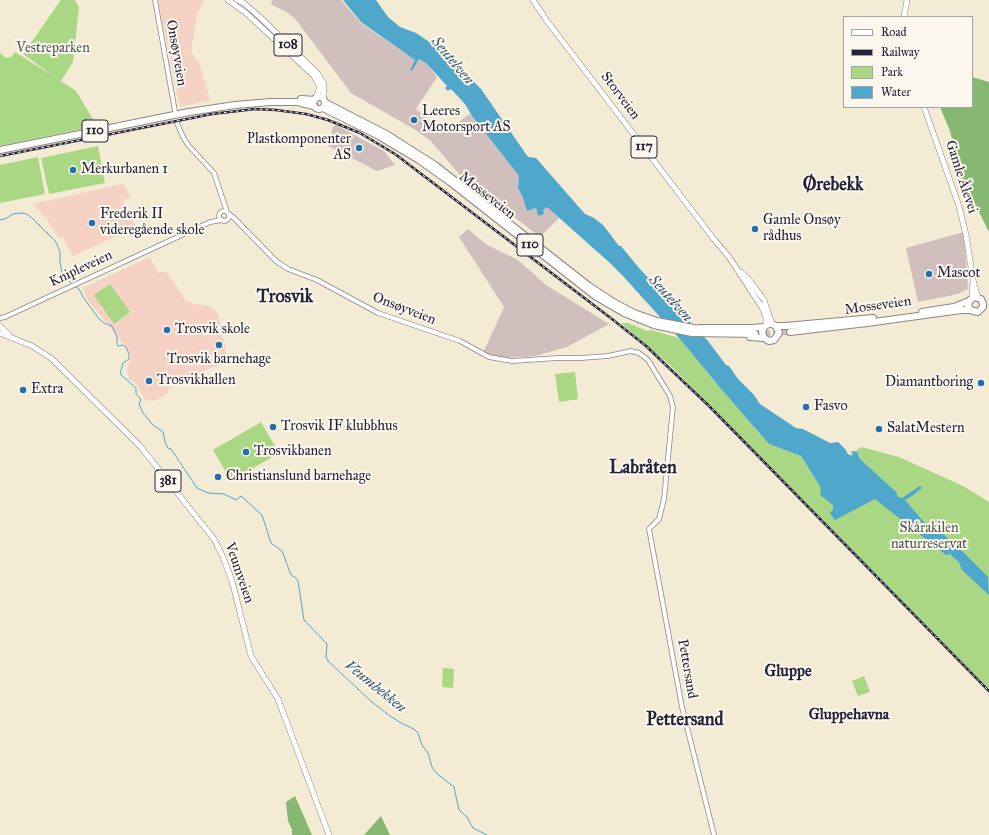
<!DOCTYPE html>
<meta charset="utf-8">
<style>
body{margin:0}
#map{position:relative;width:989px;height:835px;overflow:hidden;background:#f4ebd5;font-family:"IM FELL Great Primer",serif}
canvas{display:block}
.legend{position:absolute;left:843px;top:16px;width:130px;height:92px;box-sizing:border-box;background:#fbf7ec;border:1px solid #a4a2a5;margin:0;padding:5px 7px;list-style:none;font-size:12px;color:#22223b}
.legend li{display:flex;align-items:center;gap:8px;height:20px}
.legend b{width:20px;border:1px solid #a4a2a5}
</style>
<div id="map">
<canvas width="989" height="835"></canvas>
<ul class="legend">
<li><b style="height:5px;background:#fff"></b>Road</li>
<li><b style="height:5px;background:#22223b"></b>Railway</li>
<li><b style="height:11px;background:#aad784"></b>Park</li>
<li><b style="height:11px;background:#4fa7cc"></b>Water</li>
</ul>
</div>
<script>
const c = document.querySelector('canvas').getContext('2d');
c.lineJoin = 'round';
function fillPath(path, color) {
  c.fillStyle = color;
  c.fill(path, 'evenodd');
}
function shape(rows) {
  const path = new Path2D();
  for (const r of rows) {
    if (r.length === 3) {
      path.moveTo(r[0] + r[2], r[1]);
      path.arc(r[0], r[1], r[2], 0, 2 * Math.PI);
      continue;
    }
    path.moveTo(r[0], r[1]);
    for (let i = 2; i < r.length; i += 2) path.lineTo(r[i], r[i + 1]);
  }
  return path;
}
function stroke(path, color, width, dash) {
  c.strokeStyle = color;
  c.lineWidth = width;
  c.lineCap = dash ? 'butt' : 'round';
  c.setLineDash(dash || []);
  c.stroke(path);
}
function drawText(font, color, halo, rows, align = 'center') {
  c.font = font + ' "IM FELL Great Primer",serif';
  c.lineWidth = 4;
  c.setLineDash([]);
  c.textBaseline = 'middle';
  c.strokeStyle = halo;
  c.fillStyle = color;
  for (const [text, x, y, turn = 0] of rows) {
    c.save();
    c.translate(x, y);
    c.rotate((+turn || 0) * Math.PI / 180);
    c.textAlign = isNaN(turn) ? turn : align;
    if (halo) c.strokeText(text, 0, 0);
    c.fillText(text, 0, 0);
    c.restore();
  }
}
const built = shape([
 [158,0,204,0,197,15,191,53,199,62,210,100,180,107],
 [123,184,131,196,123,201,136,227,73,256,63,237,58,237,47,219,32,204],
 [150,257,158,273,166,271,187,302,208,306,218,313,228,361,202,372,185,384,171,384,167,394,154,401,145,400,137,385,129,378,127,369,131,357,127,348,87,299,83,288]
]);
const industrial = shape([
 [272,0,341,0,361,23,415,60,410,70,412,71,419,59,426,63,437,77,416,109,436,126,454,125,470,114,519,176,518,188,523,198,527,211,536,208,538,216,546,206,559,218,540,237,459,174,430,140,414,129,351,93,296,20,288,13,271,4],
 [336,125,384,151,395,165,377,171,328,146,333,127],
 [468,229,487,245,518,260,546,285,609,324,567,347,535,356,505,358,483,353,504,307,459,237],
 [964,232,968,289,958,294,918,302,906,248]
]);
const green = shape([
 [61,0,75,0,79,7,73,62,61,81,76,91,97,126,0,146,0,53,6,58,11,57,15,52,53,76,23,54],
 [98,146,105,183,49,194,41,158],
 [38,157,45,194,0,203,0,165],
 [110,284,130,312,114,324,94,295],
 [621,323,628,323,647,331,651,330,679,338,722,390,769,444,801,456,815,479,861,447,899,457,963,486,989,502,989,689,672,367],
 [575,372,578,399,559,402,555,374],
 [261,422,279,453,231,481,213,450],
 [443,668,454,669,453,688,442,687],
 [864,676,870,692,858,696,852,681]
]);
const forest = shape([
 [972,77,989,82,989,232,962,178,950,131,940,107,972,107],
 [295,796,312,835,292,835,292,830,288,821,286,802],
 [381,816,390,835,364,835]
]);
const water = shape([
 [343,0,376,0,388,17,400,27,416,33,447,54,481,89,528,157,536,158,585,214,594,218,603,225,619,246,621,246,639,268,708,341,726,365,729,366,738,379,754,395,760,404,796,428,803,429,830,443,838,442,846,450,847,453,851,456,853,455,851,451,857,452,860,459,896,492,898,497,902,498,920,486,922,488,912,496,905,500,923,521,932,528,938,530,955,544,988,577,989,595,962,570,959,562,950,554,946,555,875,499,835,520,830,513,833,509,833,505,820,495,821,488,801,456,769,444,722,390,679,338,622,275,610,263,547,207,543,210,544,214,538,216,536,208,527,211,523,198,518,188,519,176,472,116,465,104,452,90,450,89,448,91,445,88,447,86,426,63,419,59,412,71,410,70,415,60,361,22]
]);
const stream = shape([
 [0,220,5,219,13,214,21,213,27,214,31,217,56,242,60,252,60,261,62,273,72,284],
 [74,286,79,289,83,297,99,319,104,323,112,326,117,337,117,344,118,346,123,345,126,347,129,354,129,359,123,363,120,374,136,388,136,394,141,399,139,404,143,413,153,425,163,432,165,442,168,448,171,449,197,488,208,493,224,494,236,500,241,496,262,515,271,543,282,551,291,575,296,578,298,581,304,620,327,644,326,657,328,661,372,702,390,716,401,723,414,729,418,733,422,745,428,753,432,767,436,773,454,787,459,810,467,817,473,828,487,835]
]);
const highwayTunnel = shape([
 [755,334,790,332]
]);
const minor = shape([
 [155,0,175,111],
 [177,123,183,137,188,145,214,173,227,212],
 [224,216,5],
 [229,214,234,218,276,261,288,269,317,280,378,313,460,341,489,357,512,361,558,358,581,358,608,356,631,351,639,353,648,360,670,396,673,407,664,499,659,519,649,529,682,707,714,835],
 [0,318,5,317,210,222,222,220]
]);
const major = shape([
 [228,0,246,13,314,76,319,85,319,90,316,98],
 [237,0,244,3,262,19,318,74,324,84,323,99],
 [533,0,547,21,713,238,729,257,763,309,766,318,766,325],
 [904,17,907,0],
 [924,107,959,206,966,235,973,280,978,298],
 [741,272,750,281,764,300,772,324],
 [972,299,973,281],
 [0,326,9,335],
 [0,333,32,346,51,358,140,446,214,539,223,557,232,581,251,656,278,699,329,835]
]);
const highway = shape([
 [319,103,6],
 [301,99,315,100],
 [326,103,388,135,435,165,589,286,615,303,634,313,657,321,704,330],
 [323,108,377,135,419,160,450,182,595,296,624,313,654,325,682,331,692,333,755,334],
 [0,150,189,112,235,105,271,102,297,102,314,106],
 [922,312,954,307,969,301],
 [776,326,786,326,873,318],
 [699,328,752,328,764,327],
 [790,332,867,323,961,310,970,310,978,312,983,307,983,304,981,299,975,297,970,300,968,305,970,310],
 [750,337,764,338,769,341,774,340,779,333,776,326,770,323,764,327,762,332,764,338]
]);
const rail = shape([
 [0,156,212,114,255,109,276,110,306,114,328,120,360,133,395,154,612,319,646,346,709,406,989,691]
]);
const markers = [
 [414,120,4,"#1f6fb2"],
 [359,148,4,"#1f6fb2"],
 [73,170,4,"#1f6fb2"],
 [92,223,4,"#1f6fb2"],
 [755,229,4,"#1f6fb2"],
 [929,274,4,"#1f6fb2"],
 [167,330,4,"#1f6fb2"],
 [219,345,4,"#1f6fb2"],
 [149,381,4,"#1f6fb2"],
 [981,383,4,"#1f6fb2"],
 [23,390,4,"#1f6fb2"],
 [806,407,4,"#1f6fb2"],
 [273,427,4,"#1f6fb2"],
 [879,429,4,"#1f6fb2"],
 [246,452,4,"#1f6fb2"],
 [218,477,4,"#1f6fb2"]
];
const shields = [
 [288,45,28],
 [95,131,26],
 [644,147,26],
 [530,245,26],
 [168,481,26]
];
const shieldNames = [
 ["108",288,45],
 ["110",95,131],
 ["117",644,147],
 ["110",530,245],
 ["381",168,481]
];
const parkNames = [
 ["Vestreparken",53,49],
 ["Skårakilen",929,529],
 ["naturreservat",929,545]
];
const streetNames = [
 ["Onsøyveien",176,53,80],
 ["Storveien",620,96,53],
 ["Gamle Ålevei",961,177,72],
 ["Mosseveien",487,196,38],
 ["Knipleveien",81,269,-25],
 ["Mosseveien",878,306,-8],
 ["Onsøyveien",404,309,21],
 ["Veumveien",239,573,71],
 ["Pettersand",687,669,80]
];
const poiNames = [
 ["Leeres",422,112],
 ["Motorsport AS",422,128],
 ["Plastkomponenter",351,140,"right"],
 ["AS",351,156,"right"],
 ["Merkurbanen 1",81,170],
 ["Frederik II",100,215],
 ["videregående skole",100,231],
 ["Gamle Onsøy",763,221],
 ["rådhus",763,237],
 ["Mascot",937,274],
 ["Trosvik skole",175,330],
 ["Trosvik barnehage",219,360,"center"],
 ["Trosvikhallen",157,381],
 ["Diamantboring",973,383,"right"],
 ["Extra",31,390],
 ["Fasvo",814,407],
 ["Trosvik IF klubbhus",281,427],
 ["SalatMestern",887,429],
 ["Trosvikbanen",254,452],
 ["Christianslund barnehage",226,477]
];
const waterNames = [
 ["Seutelven",452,61,50],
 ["Seutelven",670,299,48],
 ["Veumbekken",375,687,39]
];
const neighbourhoodNames = [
 ["Gluppehavna",849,715]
];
const quarterNames = [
 ["Gluppe",788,672]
];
const districtNames = [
 ["Ørebekk",833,186],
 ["Trosvik",285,298],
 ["Labråten",643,469],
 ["Pettersand",685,721]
];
fillPath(built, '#f5d2c3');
fillPath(industrial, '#d1bfbd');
fillPath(green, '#aad784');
fillPath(forest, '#87b872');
fillPath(water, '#4fa7cc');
stroke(stream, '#4fa7cc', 1);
stroke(highwayTunnel, '#cac3b6', 6, [6, 3]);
stroke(minor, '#8b8688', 5.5);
stroke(major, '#8b8688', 6);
stroke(highway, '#8b8688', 8);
stroke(minor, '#fff', 4);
stroke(major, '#fff', 5);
stroke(highway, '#fff', 6);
stroke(rail, '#22223b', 2.5);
stroke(rail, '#fbf7ec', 1, [3]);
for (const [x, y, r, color] of markers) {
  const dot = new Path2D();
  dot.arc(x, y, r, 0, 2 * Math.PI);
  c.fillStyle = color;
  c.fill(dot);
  stroke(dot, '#fbf7ec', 1.5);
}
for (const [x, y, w] of shields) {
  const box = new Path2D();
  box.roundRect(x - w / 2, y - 11, w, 22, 3);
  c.fillStyle = '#fbf7ec';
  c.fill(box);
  stroke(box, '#22223b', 1);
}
drawText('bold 13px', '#22223b', null, shieldNames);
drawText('14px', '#4b5851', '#fbf7ec', parkNames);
drawText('14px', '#22223b', '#fbf7ec', streetNames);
drawText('14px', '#22223b', '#fbf7ec', poiNames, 'left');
drawText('italic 15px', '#345775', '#fbf7ec', waterNames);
drawText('bold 15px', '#22223b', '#fbf7ec', neighbourhoodNames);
drawText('bold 16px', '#22223b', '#fbf7ec', quarterNames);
drawText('bold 18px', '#22223b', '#fbf7ec', districtNames);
</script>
